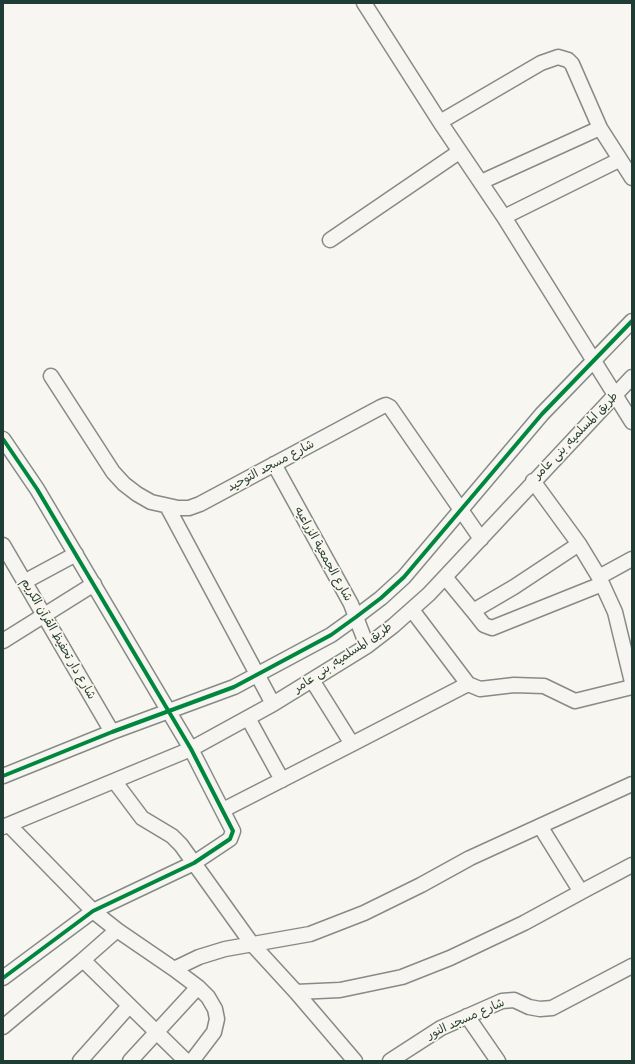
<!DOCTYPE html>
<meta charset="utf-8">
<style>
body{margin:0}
#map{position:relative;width:635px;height:1064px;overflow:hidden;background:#f8f6f0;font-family:"Balsamiq Sans",sans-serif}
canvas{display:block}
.frame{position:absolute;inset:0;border:4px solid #1f3d34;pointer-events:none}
</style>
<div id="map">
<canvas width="635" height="1064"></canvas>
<div class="frame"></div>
</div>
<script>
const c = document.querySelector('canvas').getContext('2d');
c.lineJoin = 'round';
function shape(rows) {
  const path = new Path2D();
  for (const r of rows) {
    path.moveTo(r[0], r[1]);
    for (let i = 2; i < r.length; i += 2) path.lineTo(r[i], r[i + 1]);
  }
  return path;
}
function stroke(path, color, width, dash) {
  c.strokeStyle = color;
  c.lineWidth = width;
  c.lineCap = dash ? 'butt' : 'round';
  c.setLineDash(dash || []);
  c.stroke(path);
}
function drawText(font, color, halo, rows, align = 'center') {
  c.font = font + ' "Balsamiq Sans","Playpen Sans Arabic",sans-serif';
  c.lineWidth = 3.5;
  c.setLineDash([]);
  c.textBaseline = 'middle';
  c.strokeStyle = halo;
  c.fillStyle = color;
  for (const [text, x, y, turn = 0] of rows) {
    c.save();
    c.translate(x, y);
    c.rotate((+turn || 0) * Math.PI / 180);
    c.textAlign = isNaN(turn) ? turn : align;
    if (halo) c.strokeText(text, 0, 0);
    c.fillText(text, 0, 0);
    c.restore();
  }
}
const street = shape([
 [364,3,440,122],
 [600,128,572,64,568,60,558,57,541,63,440,122,504,217,632,422],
 [481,182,600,128,632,178],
 [504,217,619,160],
 [330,240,459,152],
 [51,376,113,472,124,484,137,494,151,502,178,508,189,508,200,504,381,407,386,405,390,407,481,539],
 [3,439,37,489,191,749,233,831,230,839,194,863,93,911,3,978],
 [274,464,351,604,367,646],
 [533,481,579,544],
 [167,506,273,704],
 [3,545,112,732],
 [445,577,473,611,514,587,579,544,599,577,615,612,632,682],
 [599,577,632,559],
 [24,582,76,554],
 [412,610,468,684,480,689,514,685,544,686,575,701,632,687],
 [473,611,484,625,492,628,602,584],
 [3,641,94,584],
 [312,680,352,744,468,684],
 [248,718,282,780],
 [3,776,112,732,234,687,331,635,356,617,381,598,404,577,542,414,632,321],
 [115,782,142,818,172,836,181,845,252,944,296,992,355,1061],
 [223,810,352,744],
 [9,825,93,911,117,930,174,969,198,987,208,997,215,1009,217,1019,214,1032,192,1061],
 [3,827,191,749,273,704,367,646,393,626,429,594,632,377],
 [581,892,632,865],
 [83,960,186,1061],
 [174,969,199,957,225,949,310,934,364,913,421,885,470,858,632,784],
 [296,992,340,990,402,977,450,958,524,923,581,892,540,826],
 [467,1016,498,1061],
 [3,1027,83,960,117,930],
 [80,1061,129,1006],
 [130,1061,198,987],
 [390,1061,441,1028,502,1001,514,1000,529,1007,540,1009,552,1008,632,966]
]);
const cycleway = shape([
 [3,439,37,489,191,749,233,831,230,839,194,863,93,911,3,978],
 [3,776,112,732,234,687,331,635,356,617,381,598,404,577,542,414,632,321]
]);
const streetNames = [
 ["طريق المسلميه, بنى عامر",576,436,-46],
 ["شارع مسجد التوحيد",271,466,-28],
 ["شارع الجمعية الزراعيه",323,554,61],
 ["شارع دار تحفيظ القرآن الكريم",58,639,60],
 ["طريق المسلميه, بنى عامر",343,658,-34],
 ["شارع مسجد النور",466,1019,-24]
];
stroke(street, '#868b86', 17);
stroke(street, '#f6f5f1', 14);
stroke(cycleway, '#00873e', 4);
drawText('12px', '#1f3d34', '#fbf7ec', streetNames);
</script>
